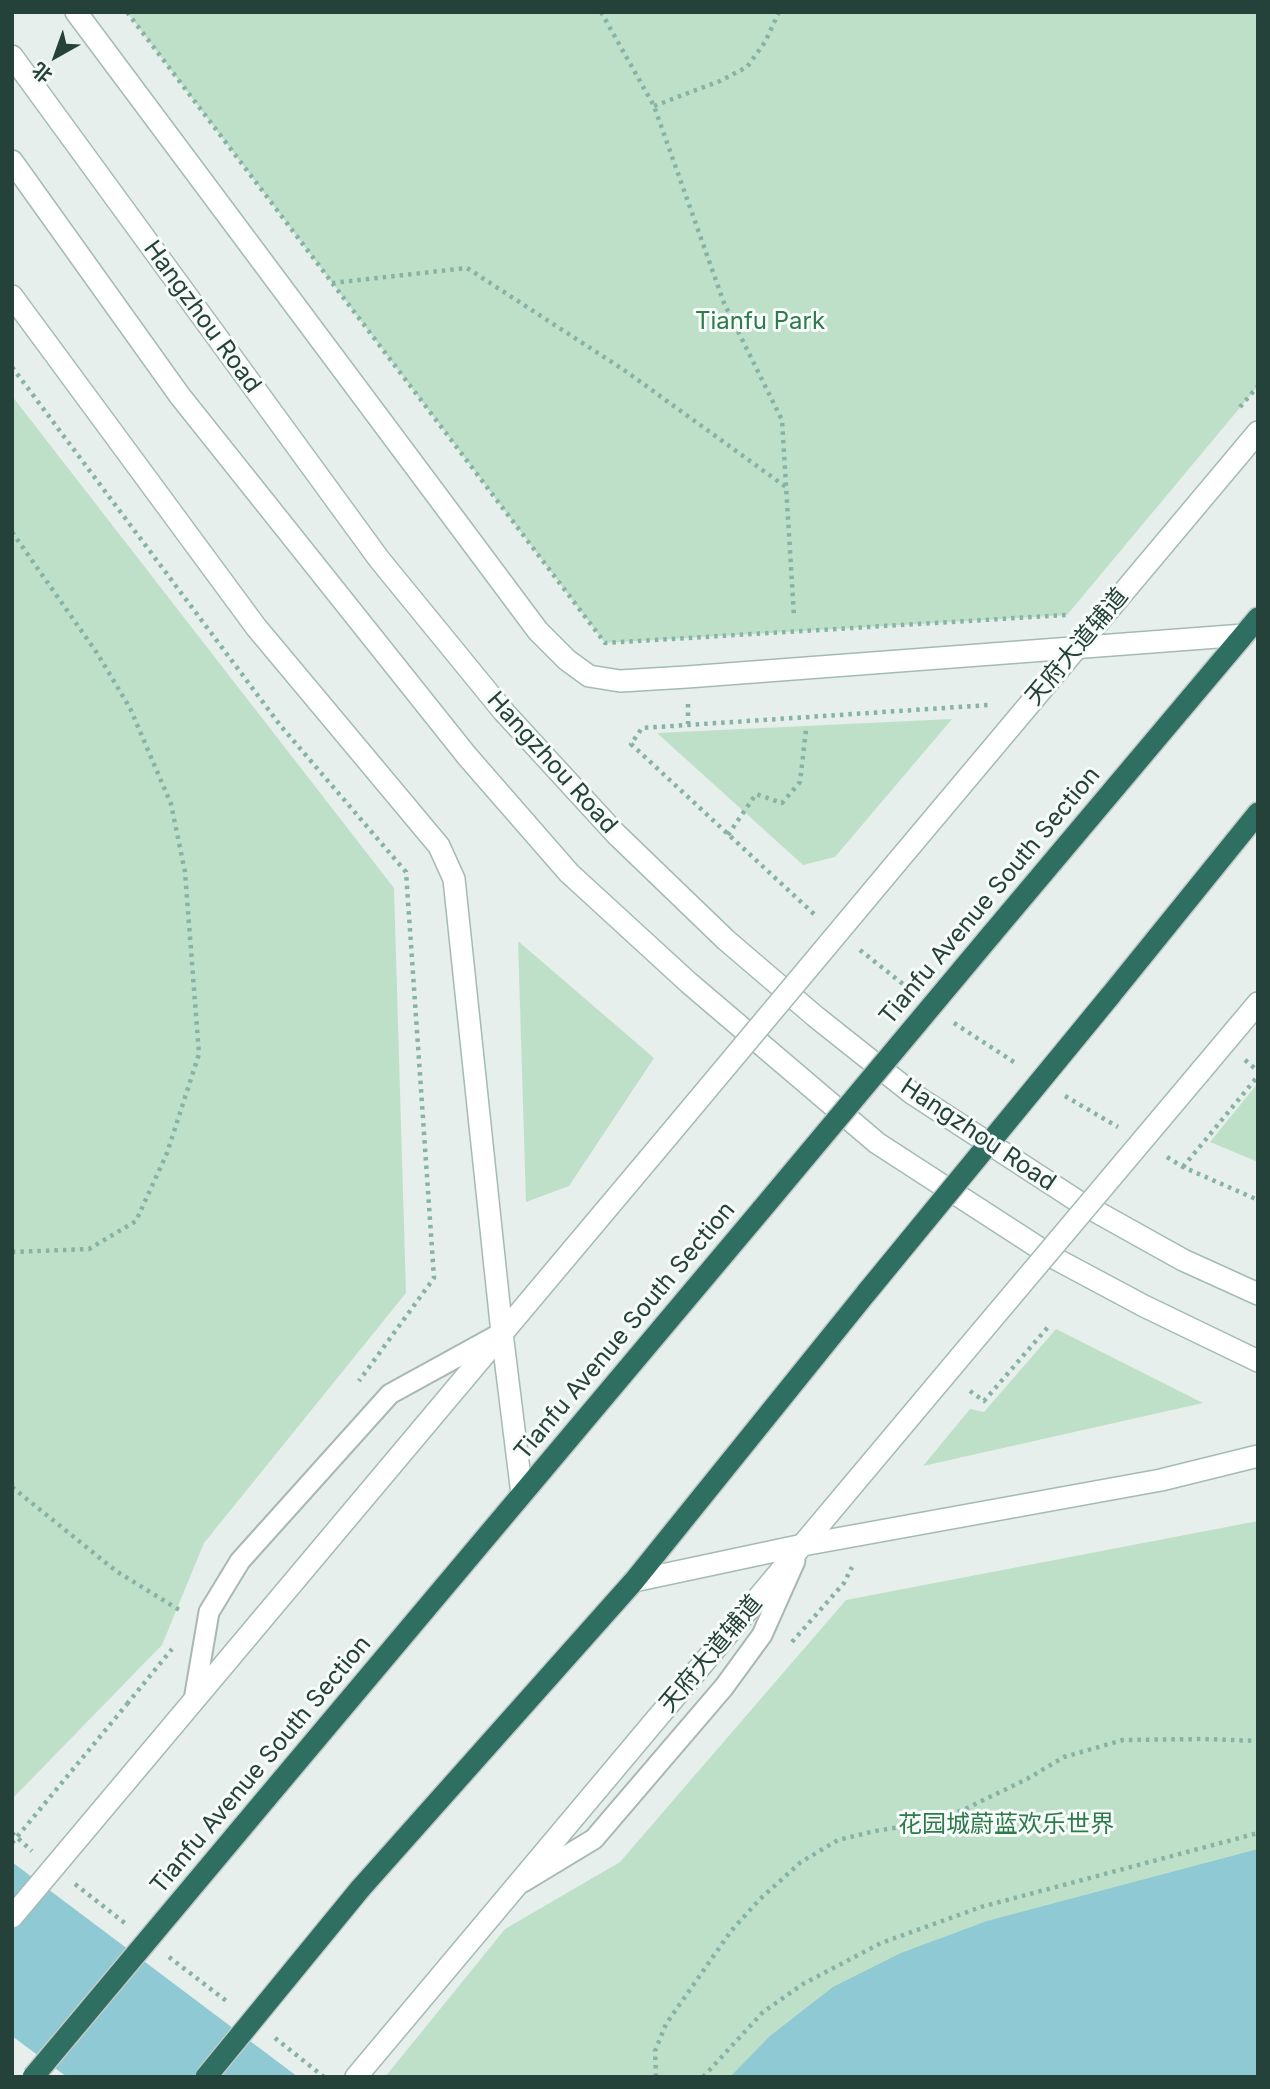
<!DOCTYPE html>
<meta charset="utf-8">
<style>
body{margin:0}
#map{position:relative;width:1270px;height:2089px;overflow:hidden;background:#e6efeb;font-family:Inter,"Noto Sans SC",sans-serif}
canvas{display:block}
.frame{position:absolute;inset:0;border:14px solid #24423a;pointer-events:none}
.north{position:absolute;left:21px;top:21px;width:70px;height:70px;-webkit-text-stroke:5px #f7fbf9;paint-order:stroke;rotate:220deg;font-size:19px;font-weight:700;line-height:28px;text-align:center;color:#24423a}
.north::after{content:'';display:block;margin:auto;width:24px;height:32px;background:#24423a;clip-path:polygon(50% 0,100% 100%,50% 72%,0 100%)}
</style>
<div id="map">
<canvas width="1270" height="2089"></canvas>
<div class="frame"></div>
<div class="north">北</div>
</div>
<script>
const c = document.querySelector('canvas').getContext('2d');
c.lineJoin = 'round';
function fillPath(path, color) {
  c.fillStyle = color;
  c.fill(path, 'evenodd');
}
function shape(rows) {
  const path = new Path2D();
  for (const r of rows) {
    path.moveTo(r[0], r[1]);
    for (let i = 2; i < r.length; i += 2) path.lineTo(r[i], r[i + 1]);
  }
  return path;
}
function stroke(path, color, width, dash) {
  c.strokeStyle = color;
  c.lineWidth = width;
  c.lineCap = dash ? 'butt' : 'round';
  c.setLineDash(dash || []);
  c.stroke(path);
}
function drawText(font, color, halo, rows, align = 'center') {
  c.font = font + ' Inter,"Noto Sans SC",sans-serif';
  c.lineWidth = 6;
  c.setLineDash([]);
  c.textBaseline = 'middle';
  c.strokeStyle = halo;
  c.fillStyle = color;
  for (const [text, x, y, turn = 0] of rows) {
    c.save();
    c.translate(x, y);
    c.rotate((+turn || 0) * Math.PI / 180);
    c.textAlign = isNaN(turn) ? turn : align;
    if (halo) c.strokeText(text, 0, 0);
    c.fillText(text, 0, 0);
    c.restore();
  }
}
const green = shape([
 [127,12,1258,12,1258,386,1067,615,605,643],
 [12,396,394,888,406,1293,204,1543,162,1645,12,1799],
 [952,719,835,857,803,865,657,733],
 [518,941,654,1058,569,1186,526,1202],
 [1258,1083,1258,1162,1210,1142],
 [1056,1329,1203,1403,923,1466,970,1409,984,1412],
 [1258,1521,1258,2077,385,2077,505,1929,620,1862,846,1600]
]);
const water = shape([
 [1258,1849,1258,2077,730,2077,770,2036,833,1987,901,1953,987,1921],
 [12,1862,298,2077,67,2077,12,2036]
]);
const path = shape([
 [127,12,605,643,1066,615],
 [601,12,654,106,724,303,782,420,794,616],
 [654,106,720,81,747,67,765,42,779,12],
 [332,283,467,268,624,370,786,487],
 [12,367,280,725,406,872,434,1278,359,1381],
 [1240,407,1258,386],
 [12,532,97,653,130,708,171,804,185,872,199,1054,167,1153,136,1221,89,1249,12,1252],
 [688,704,688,724],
 [728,835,756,794,782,803,800,782,806,730],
 [814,914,631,744,642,728,989,705],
 [860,950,908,988],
 [954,1023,1017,1064],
 [1245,1060,1258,1071],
 [1065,1096,1118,1127],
 [1167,1157,1183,1167,1258,1200],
 [1183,1167,1258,1076],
 [970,1391,984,1401,1048,1327],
 [12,1487,116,1571,181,1611],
 [792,1642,844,1583,852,1567],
 [127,1704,172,1649],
 [12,1833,32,1851],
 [75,1884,126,1924],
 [169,1957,229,2003],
 [275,2038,324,2077],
 [656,2077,655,2051,666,2024,731,1931,760,1899,801,1862,838,1840,875,1831,931,1822,965,1809,1027,1779,1064,1757,1123,1740,1205,1739,1258,1741],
 [703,2077,763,2012,803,1984,881,1943,981,1907,1258,1833]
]);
const lane = shape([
 [194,1700,209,1612,240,1561,390,1394,501,1333],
 [523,1882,594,1839,724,1687,762,1635,795,1561]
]);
const secondary = shape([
 [76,12,538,631,567,660,589,676,620,681,687,677,1244,635],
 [12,56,379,559,504,712,616,834,726,940,816,1017,913,1094,1079,1202,1183,1260,1258,1294],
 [12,161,180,396,467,756,569,873,689,983,877,1143,1056,1259,1144,1306,1258,1361],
 [12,296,256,627,439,846,454,879,502,1333,522,1494],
 [897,862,1258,432],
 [1200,1072,1258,1003],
 [634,1581,803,1545,1161,1480,1258,1456],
 [175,1723,668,1136],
 [356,2077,966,1350]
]);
const highway = shape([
 [991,935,1258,618],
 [1110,996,1258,813],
 [265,1800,762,1209],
 [360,1889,634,1581,867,1292]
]);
const pathBridge = shape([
 [12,1843,127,1704]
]);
const secondaryBridge = shape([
 [668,1136,897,862],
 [966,1350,1200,1072],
 [12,1917,175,1723]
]);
const highwayBridge = shape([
 [762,1209,991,935],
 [867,1292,1110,996],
 [33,2077,265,1800],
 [206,2077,360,1889]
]);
const streetNames = [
 ["Hangzhou Road",202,317,54],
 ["天府大道辅道",1077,647,-50],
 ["Hangzhou Road",552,763,48],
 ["Tianfu Avenue South Section",990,896,-50],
 ["Hangzhou Road",978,1135,34],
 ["Tianfu Avenue South Section",625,1331,-50],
 ["天府大道辅道",711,1654,-50],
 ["Tianfu Avenue South Section",261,1765,-50]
];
const parkNames = [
 ["Tianfu Park",760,322],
 ["花园城蔚蓝欢乐世界",1006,1825]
];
fillPath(green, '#bfe0c8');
fillPath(water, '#8ec9d4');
stroke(lane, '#a8b8b2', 23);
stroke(secondary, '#a4bbb3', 24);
stroke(highway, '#c2cac8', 24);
stroke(path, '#86b3a5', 4.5, [3.5, 5]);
stroke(lane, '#fff', 19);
stroke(secondary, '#fff', 21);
stroke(highway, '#2f6f62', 21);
stroke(secondaryBridge, '#a4bbb3', 24, []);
stroke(highwayBridge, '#c2cac8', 24, []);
stroke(pathBridge, '#86b3a5', 4.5, [3.5, 5]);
stroke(secondaryBridge, '#fff', 21);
stroke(highwayBridge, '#2f6f62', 21);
drawText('24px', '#24423a', '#f7fbf9', streetNames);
drawText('24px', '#2d7a4b', '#f7fbf9', parkNames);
</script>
